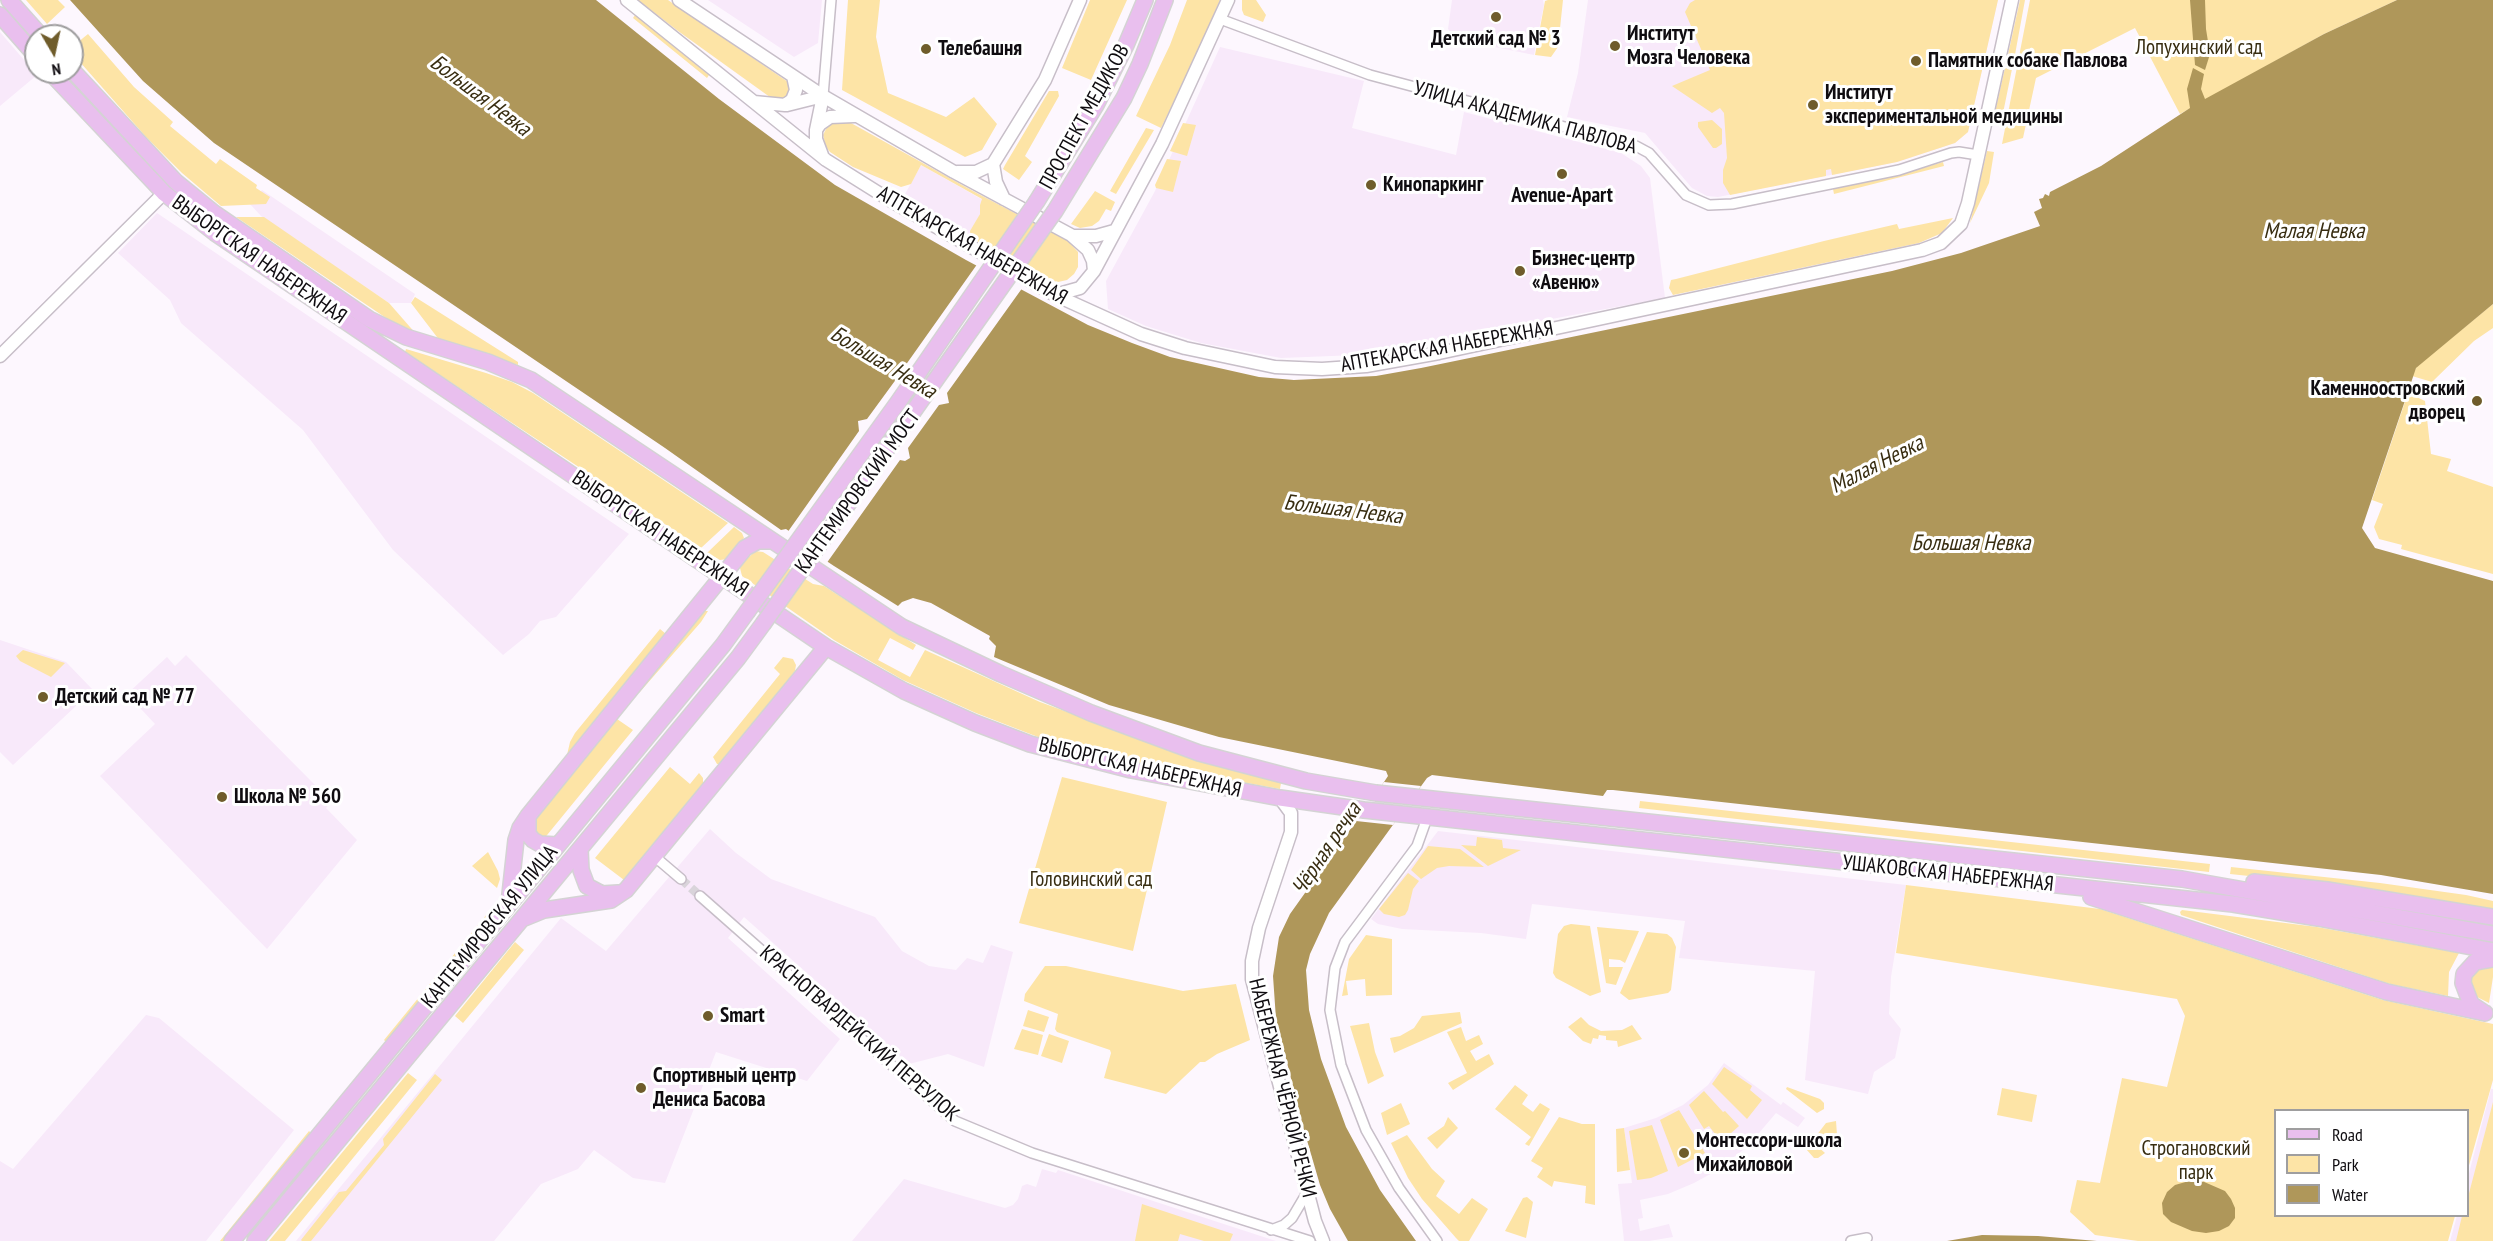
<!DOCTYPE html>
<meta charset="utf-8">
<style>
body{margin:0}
#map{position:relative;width:2493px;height:1241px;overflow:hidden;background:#fdf7fe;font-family:"PT Sans Narrow",sans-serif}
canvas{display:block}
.legend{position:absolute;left:2274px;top:1109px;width:195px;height:108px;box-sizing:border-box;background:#fff;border:2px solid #9f9e9f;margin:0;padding:8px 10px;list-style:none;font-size:18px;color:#0f0c10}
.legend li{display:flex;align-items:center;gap:12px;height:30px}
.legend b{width:30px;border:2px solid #9f9e9f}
.north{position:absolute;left:24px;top:24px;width:60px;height:60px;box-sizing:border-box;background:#fff;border:2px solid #9f9e9f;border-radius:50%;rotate:171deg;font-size:16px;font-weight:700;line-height:24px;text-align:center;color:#0f0c10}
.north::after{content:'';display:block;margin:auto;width:21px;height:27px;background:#6f5c2b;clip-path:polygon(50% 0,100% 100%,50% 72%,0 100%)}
</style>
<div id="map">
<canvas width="2493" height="1241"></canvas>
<ul class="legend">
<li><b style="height:8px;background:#e9bfee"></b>Road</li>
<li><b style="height:16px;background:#fde4a6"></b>Park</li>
<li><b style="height:16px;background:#af975a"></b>Water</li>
</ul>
<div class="north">N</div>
</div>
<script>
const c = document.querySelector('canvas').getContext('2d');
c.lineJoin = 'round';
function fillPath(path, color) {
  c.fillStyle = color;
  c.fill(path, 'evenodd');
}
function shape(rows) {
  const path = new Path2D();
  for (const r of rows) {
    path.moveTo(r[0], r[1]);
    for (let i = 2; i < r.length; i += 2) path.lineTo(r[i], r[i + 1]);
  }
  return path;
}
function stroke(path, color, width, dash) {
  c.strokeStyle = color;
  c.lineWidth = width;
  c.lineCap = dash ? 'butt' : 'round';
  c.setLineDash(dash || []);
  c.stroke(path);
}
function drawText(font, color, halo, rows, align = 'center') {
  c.font = font + ' "PT Sans Narrow",sans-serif';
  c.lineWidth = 6;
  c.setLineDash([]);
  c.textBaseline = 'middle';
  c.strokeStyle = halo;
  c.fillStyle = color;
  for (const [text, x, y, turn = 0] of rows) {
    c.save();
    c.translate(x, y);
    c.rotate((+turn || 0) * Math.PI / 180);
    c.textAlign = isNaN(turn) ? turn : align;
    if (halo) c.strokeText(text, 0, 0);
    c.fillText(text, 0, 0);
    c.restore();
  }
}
const built = shape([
 [708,0,822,0,818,43,794,57],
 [1452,0,1543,0,1544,5,1534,55,1456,39,1448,29],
 [1588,0,1998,0,1968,132,1955,143,1897,162,1718,197,1707,196,1692,188,1645,133,1567,117,1578,73],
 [0,32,37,75,0,106],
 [1220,47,1364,81,1352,128,1456,155,1464,112,1621,153,1641,166,1650,178,1665,298,1357,355,1281,358,1201,343,1146,326,1108,309,1106,281,1155,191],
 [921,165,983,200,980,205,980,214,970,235,904,196],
 [262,190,415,294,411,303,389,303,261,216,250,204],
 [157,213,629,534,556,617,540,621,529,634,503,655,393,550,303,430,181,323,170,300,118,253],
 [0,640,66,662,93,690,13,765,0,752],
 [186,655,319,789,330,803,326,808,357,840,267,949,100,776,155,724,127,694,167,657,175,666],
 [710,829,736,853,771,879,875,917,902,951,929,966,956,970,967,958,983,963,991,945,1013,952,984,1067,948,1054,909,1064,744,917,728,938,840,1039,807,1081,716,1052,665,1183,633,1178,594,1150,578,1169,541,1184,494,1241,296,1241,561,918,606,951],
 [1438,831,1906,885,1891,977,1889,1014,1901,1029,1895,1058,1874,1072,1868,1094,1805,1080,1815,971,1679,958,1685,921,1532,904,1526,939,1481,933,1402,929,1378,924,1371,919],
 [146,1015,159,1018,294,1130,206,1241,0,1241,0,1161,13,1169],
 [1724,1063,1781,1105,1783,1102,1805,1118,1798,1127,1776,1113,1748,1146,1716,1171,1694,1183,1668,1194,1640,1200,1643,1218,1638,1219,1640,1231,1669,1224,1673,1237,1649,1241,1624,1241,1618,1184,1632,1183,1624,1128,1656,1118,1683,1105,1708,1085],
 [2491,1089,2493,1089,2493,1241,2450,1241,2457,1216,2468,1216,2468,1177],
 [1042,1169,1056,1173,1058,1170,1276,1241,852,1241,904,1179,1005,1208,1013,1205,1018,1199,1022,1186,1027,1184,1036,1187]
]);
const green = shape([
 [26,0,58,0,65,7,47,24],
 [638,0,668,0,788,82,792,90,786,100,774,100,678,31],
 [848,0,880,0,876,37,888,93,946,117,974,97,997,124,982,150,965,157,842,90],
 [1090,0,1127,0,1091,80,1062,68],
 [1187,0,1220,0,1191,67,1161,128,1136,116,1170,45],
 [1242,0,1256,0,1266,15,1263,22,1244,15,1242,10],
 [1548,0,1563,0,1558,47,1551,57,1535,55,1545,1],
 [1695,0,1998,0,1968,132,1955,143,1897,162,1832,175,1831,169,1826,170,1826,176,1730,195,1723,183,1723,170,1727,158,1724,113,1720,108,1712,113,1672,86,1710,70,1685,12,1690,3],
 [2020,0,2025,0,2014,60,2007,59],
 [2030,0,2397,0,2324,34,2180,114,2135,28,2036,78,2023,138,2002,144],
 [635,15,709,75,707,78,633,18],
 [88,34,134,87,173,122,170,126,216,164,220,159,257,185,256,188,270,197,266,204,221,206,182,173,146,137,72,53,72,47],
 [2005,68,2012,69,2001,123,1993,121],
 [1049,91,1058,91,1059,96,1025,156,1032,162,1019,180,1003,169,1005,165],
 [1712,120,1722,129,1722,144,1716,148,1713,148,1698,127,1698,122],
 [834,121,851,123,973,191,1068,241,1078,252,1078,267,1074,274,1067,280,1058,282,1049,280,971,238,970,231,980,214,980,205,982,199,921,165,911,184,901,187,853,167,830,152,826,147,823,135,826,129],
 [1183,123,1196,125,1187,156,1170,151],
 [1146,128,1154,130,1116,194,1110,191],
 [1987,151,1994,152,1989,183,1970,223],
 [1167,159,1181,161,1173,192,1156,188,1155,185],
 [1943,162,1944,166,1834,194,1833,189,1899,175],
 [1095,191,1115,202,1111,211,1106,209,1099,221,1092,226,1080,228,1071,224],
 [236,217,264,217,389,303,417,335,401,328],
 [1953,218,1942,233,1919,243,1673,295,1669,288,1671,280,1676,279,1824,241,1897,224,1899,229],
 [415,297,518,362,518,365,440,341,411,303],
 [2493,304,2493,328,2474,341,2432,382,2412,376,2417,366],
 [406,349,486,373,512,382,533,393,728,523,701,548,405,352],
 [2408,393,2425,401,2431,454,2451,459,2447,471,2493,487,2493,574,2401,549,2402,545,2379,539,2374,527,2383,504,2372,500],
 [734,527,742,533,744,538,727,559,720,560,707,553],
 [755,551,763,552,813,584,824,586,916,645,913,650,890,638,878,660,910,677,925,650,1040,702,1198,760,1281,783,1280,789,1120,760,1051,742,976,713,903,680,834,640,742,576,740,568,742,564],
 [704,611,708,611,701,622,639,693,640,688],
 [660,629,666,634,567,755,570,742,575,733],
 [23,650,65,663,51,677,20,661,16,656],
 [783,657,793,659,796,665,795,671,722,764,717,764,713,757,780,674,774,668],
 [617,719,633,730,543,840,537,838,531,825,533,821],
 [670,767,690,784,699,773,703,778,703,785,624,880,595,858],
 [1062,777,1167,802,1133,951,1019,923],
 [1640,801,2210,864,2209,872,1639,808],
 [1477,837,1502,840,1503,848,1521,850,1488,866,1461,845,1476,846],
 [1428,846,1460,849,1484,867,1449,866,1437,868,1421,879,1411,870],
 [488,852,498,871,500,879,497,888,472,866],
 [2231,867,2380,883,2466,895,2493,901,2493,909,2325,884,2230,874],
 [1408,873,1419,881,1413,889,1408,910,1405,915,1399,917,1384,914,1379,909],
 [1906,885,2100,909,2383,1000,2493,1024,2493,1080,2468,1169,2468,1110,2276,1110,2276,1216,2455,1216,2448,1241,2138,1241,2095,1235,2070,1212,2077,1180,2100,1183,2122,1078,2167,1087,2185,1016,2177,999,1896,953],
 [2182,910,2317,927,2459,953,2449,972,2448,996,2390,984,2181,915,2180,912],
 [487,914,490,917,387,1043,384,1040],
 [1571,924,1590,926,1601,992,1590,996,1556,978,1553,973,1558,934,1564,926],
 [1597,927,1639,931,1625,963,1620,960,1609,959,1609,967,1623,967,1616,985,1606,983],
 [1647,932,1667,934,1672,938,1676,947,1671,990,1668,993,1629,1000,1620,993],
 [1366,935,1392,939,1392,995,1366,996,1365,979,1346,981,1348,995,1342,996,1349,959],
 [515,942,524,950,463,1023,455,1016],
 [2493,965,2493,977,2489,1003,2473,995,2470,977,2477,967],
 [1045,966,1066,966,1183,991,1236,984,1250,1040,1217,1054,1205,1062,1200,1062,1166,1094,1104,1078,1111,1053,1110,1050,1057,1032,1055,1029,1058,1014,1024,1001,1025,994],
 [1028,1010,1049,1017,1044,1032,1023,1026],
 [1460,1012,1462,1023,1394,1053,1390,1038,1400,1036,1414,1028,1422,1016],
 [1581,1017,1589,1025,1601,1031,1622,1030,1632,1025,1642,1039,1618,1047,1617,1041,1606,1040,1606,1036,1599,1035,1598,1039,1593,1038,1591,1044,1583,1041,1568,1027],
 [1369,1023,1375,1052,1384,1076,1368,1084,1350,1026],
 [1461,1027,1466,1041,1479,1035,1483,1044,1470,1051,1476,1061,1489,1054,1494,1064,1453,1090,1448,1083,1467,1073,1447,1032],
 [1022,1029,1043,1035,1038,1055,1014,1049],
 [1049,1034,1069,1041,1062,1063,1041,1056],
 [1724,1067,1752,1086,1750,1090,1762,1100,1747,1119,1712,1084],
 [408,1073,417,1080,285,1241,269,1241],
 [435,1074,442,1080,311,1241,302,1241,301,1240,339,1192,346,1191,384,1145,383,1139],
 [1515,1085,1528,1095,1522,1104,1533,1112,1540,1103,1550,1109,1529,1146,1525,1144,1531,1137,1495,1109],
 [1787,1087,1820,1099,1824,1103,1824,1109,1817,1113,1786,1089],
 [2002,1088,2037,1095,2032,1122,1997,1115],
 [1704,1091,1723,1112,1725,1111,1739,1126,1721,1142,1709,1126,1704,1129,1689,1105],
 [2493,1102,2493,1241,2456,1241,2462,1216,2468,1216,2468,1197],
 [1401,1103,1410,1124,1387,1135,1381,1113],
 [1679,1110,1705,1153,1678,1167,1660,1120],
 [1448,1117,1458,1128,1437,1149,1427,1138,1444,1126],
 [1559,1117,1582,1124,1595,1124,1595,1205,1585,1203,1586,1186,1554,1181,1552,1187,1537,1177,1543,1168,1531,1161],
 [1836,1121,1837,1135,1832,1144,1823,1137,1816,1145,1825,1153,1818,1158,1814,1158,1806,1149,1826,1123],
 [1652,1125,1668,1171,1651,1178,1637,1180,1629,1131],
 [1624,1128,1630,1170,1617,1172,1616,1129],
 [309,1131,312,1134,225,1241,220,1241],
 [1407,1135,1432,1169,1445,1181,1436,1196,1459,1214,1472,1198,1488,1209,1469,1241,1459,1241,1456,1238,1422,1199,1408,1178,1391,1143],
 [1527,1197,1533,1202,1526,1238,1505,1231,1523,1198],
 [1142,1204,1233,1234,1230,1241,1204,1241,1180,1234,1178,1241,1135,1241]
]);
const water = shape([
 [70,0,596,0,719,99,835,185,966,260,1088,325,1132,343,1170,357,1259,377,1294,380,1376,376,1421,368,1892,271,1961,253,2040,226,2034,212,2042,208,2039,199,2043,198,2045,194,2049,196,2050,192,2101,166,2190,108,2187,89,2193,68,2204,74,2201,89,2205,99,2324,34,2397,0,2493,0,2493,304,2416,368,2362,528,2375,548,2493,581,2493,894,2381,875,1613,790,1607,790,1603,796,1432,775,1427,778,1329,913,1310,954,1306,970,1309,1010,1321,1059,1346,1127,1380,1190,1416,1241,1348,1241,1330,1209,1320,1185,1304,1130,1276,1019,1273,976,1279,937,1290,914,1384,782,1388,776,1386,771,1219,737,1109,705,994,657,996,646,989,639,990,636,931,603,913,598,902,602,898,606,834,566,825,560,825,556,786,529,781,530,665,448,214,143,143,81],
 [2190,0,2205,0,2206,29,2210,54,2205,70,2195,65],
 [2189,1181,2202,1181,2225,1191,2231,1199,2235,1208,2235,1218,2229,1226,2219,1231,2206,1233,2192,1231,2171,1222,2163,1214,2162,1203,2167,1192,2175,1185],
 [1982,1235,2038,1236,2097,1241,1947,1241]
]);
const pier = shape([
 [978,263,1023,287,947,393,949,403,939,405,908,448,910,458,905,461,900,460,826,564,822,558,787,533,859,431,858,421,867,419,897,378,896,368,905,366],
 [1384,782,1421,786,1393,825,1356,821]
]);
const minorTunnel = shape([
 [681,879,700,896]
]);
const minor = shape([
 [1220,19,1370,75,1636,146,1649,153,1686,195,1709,205,1732,204,1899,170,1951,153,1959,152,1978,155],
 [823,96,831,0],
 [1427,818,1417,846,1345,942,1335,968,1330,1010,1341,1065,1366,1130,1399,1188,1437,1241],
 [654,856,681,879],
 [700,896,955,1121,1032,1153,1310,1241],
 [1271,1230,1284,1225,1292,1218,1308,1191],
 [1851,1241,1867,1238]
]);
const tertiary = shape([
 [627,0,826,160,893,202,1055,295,1141,334,1185,348,1275,367,1322,369,1366,366,1439,353,1922,250,1941,243,1961,224,1968,203,2012,0],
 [679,0,823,96,954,172,1071,235,1088,250,1093,261,1094,271],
 [754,102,785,105,792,100,796,90,793,76],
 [787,105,823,96],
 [816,130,823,96],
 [822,155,816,139,816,130,820,124,830,117,854,116],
 [993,164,996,182,1004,199],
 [957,172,976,172,993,164,1045,80,1080,0],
 [1074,236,1096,236,1114,231],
 [1055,295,1080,288,1094,271,1162,144,1228,0],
 [0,356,164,193],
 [1280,798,1291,813,1291,832,1259,928,1252,961,1252,979,1315,1221,1323,1241]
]);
const primary = shape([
 [9,0,41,36],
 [0,15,36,56],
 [72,70,176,182,214,213,369,319,406,337,488,362,531,380,902,627,1001,674,1091,713,1199,753,1306,781,1376,793,2182,879,2493,934],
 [50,72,164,193,215,233,826,647,904,691,975,723,1030,744,1131,770,1280,798,1364,810,2233,904,2318,918,2493,951],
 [1037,201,1096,105,1126,45,1145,0],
 [1055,211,1124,98,1140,64,1165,0],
 [528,816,528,834,533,840,540,844,557,845],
 [580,850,581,870,587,886,602,894,618,893],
 [2254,882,2327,890,2493,917],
 [2091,897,2387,992,2485,1013],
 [509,903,516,840,520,828,528,816,745,548,758,541,770,541],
 [522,919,544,910,611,900,626,890,826,647],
 [2483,1012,2471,1004,2463,983,2464,974,2475,962,2493,959],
 [232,1241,723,645,747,612],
 [255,1241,738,658,763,624]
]);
const primaryBridge = shape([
 [747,612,899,401,1037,201],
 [763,624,1055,211]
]);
const markers = [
 [1496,17,6,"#6f5c2b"],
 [1615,46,6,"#6f5c2b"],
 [926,49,6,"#6f5c2b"],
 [1916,61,6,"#6f5c2b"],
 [1813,105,6,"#6f5c2b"],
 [1562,174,6,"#6f5c2b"],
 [1371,185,6,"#6f5c2b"],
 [1520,271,6,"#6f5c2b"],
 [2477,401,6,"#6f5c2b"],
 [43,697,6,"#6f5c2b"],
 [222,797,6,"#6f5c2b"],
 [708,1016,6,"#6f5c2b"],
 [641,1088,6,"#6f5c2b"],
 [1684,1153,6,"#6f5c2b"]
];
const poiNames = [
 ["Институт",1627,34],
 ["Мозга Человека",1627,58],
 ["Детский сад № 3",1496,39,"center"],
 ["Телебашня",938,49],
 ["Памятник собаке Павлова",1928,61],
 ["Институт",1825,93],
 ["экспериментальной медицины",1825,117],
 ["Кинопаркинг",1383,185],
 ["Avenue-Apart",1562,196,"center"],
 ["Бизнес-центр",1532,259],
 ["«Авеню»",1532,283],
 ["Каменноостровский",2465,389,"right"],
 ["дворец",2465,413,"right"],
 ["Детский сад № 77",55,697],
 ["Школа № 560",234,797],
 ["Smart",720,1016],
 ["Спортивный центр",653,1076],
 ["Дениса Басова",653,1100],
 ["Монтессори-школа",1696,1141],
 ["Михайловой",1696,1165]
];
const parkNames = [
 ["Лопухинский сад",2199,48],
 ["Головинский сад",1091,880],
 ["Строгановский",2196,1149],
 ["парк",2196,1173]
];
const streetNames = [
 ["ПРОСПЕКТ МЕДИКОВ",1085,117,-61],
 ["УЛИЦА АКАДЕМИКА ПАВЛОВА",1525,118,15],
 ["АПТЕКАРСКАЯ НАБЕРЕЖНАЯ",972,246,30],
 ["ВЫБОРГСКАЯ НАБЕРЕЖНАЯ",259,260,35],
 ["АПТЕКАРСКАЯ НАБЕРЕЖНАЯ",1447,347,-10],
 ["КАНТЕМИРОВСКИЙ МОСТ",858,492,-54],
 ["ВЫБОРГСКАЯ НАБЕРЕЖНАЯ",660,534,34],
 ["ВЫБОРГСКАЯ НАБЕРЕЖНАЯ",1140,768,13],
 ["УШАКОВСКАЯ НАБЕРЕЖНАЯ",1948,874,6],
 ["КАНТЕМИРОВСКАЯ УЛИЦА",490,927,-51],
 ["КРАСНОГВАРДЕЙСКИЙ ПЕРЕУЛОК",859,1034,41],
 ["НАБЕРЕЖНАЯ ЧЁРНОЙ РЕЧКИ",1282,1088,76]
];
const waterNames = [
 ["Большая Невка",480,96,37],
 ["Малая Невка",2314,232],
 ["Большая Невка",883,363,31],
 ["Малая Невка",1877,465,-27],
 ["Большая Невка",1343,510,7],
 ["Большая Невка",1971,544],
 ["Чёрная речка",1327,849,-56]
];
fillPath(built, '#f8e9fa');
fillPath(green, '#fde4a6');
fillPath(water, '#af975a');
fillPath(pier, '#fdf7fe');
stroke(minorTunnel, '#d9d4da', 9, [9, 4.5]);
stroke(minor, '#c7bec8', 12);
stroke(tertiary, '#c7bec8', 15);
stroke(primary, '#d4d3d4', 18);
stroke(minor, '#fff', 9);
stroke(tertiary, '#fff', 12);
stroke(primary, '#e9bfee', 15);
stroke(primaryBridge, '#d4d3d4', 18, []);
stroke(primaryBridge, '#e9bfee', 15);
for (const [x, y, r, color] of markers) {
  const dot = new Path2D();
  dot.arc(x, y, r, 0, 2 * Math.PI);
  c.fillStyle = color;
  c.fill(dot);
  stroke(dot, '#fff', 2);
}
drawText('bold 21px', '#0f0c10', '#fff', poiNames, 'left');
drawText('21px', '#372c10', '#fff', parkNames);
drawText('21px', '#0f0c10', '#fff', streetNames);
drawText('italic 22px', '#382d11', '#fff', waterNames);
</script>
